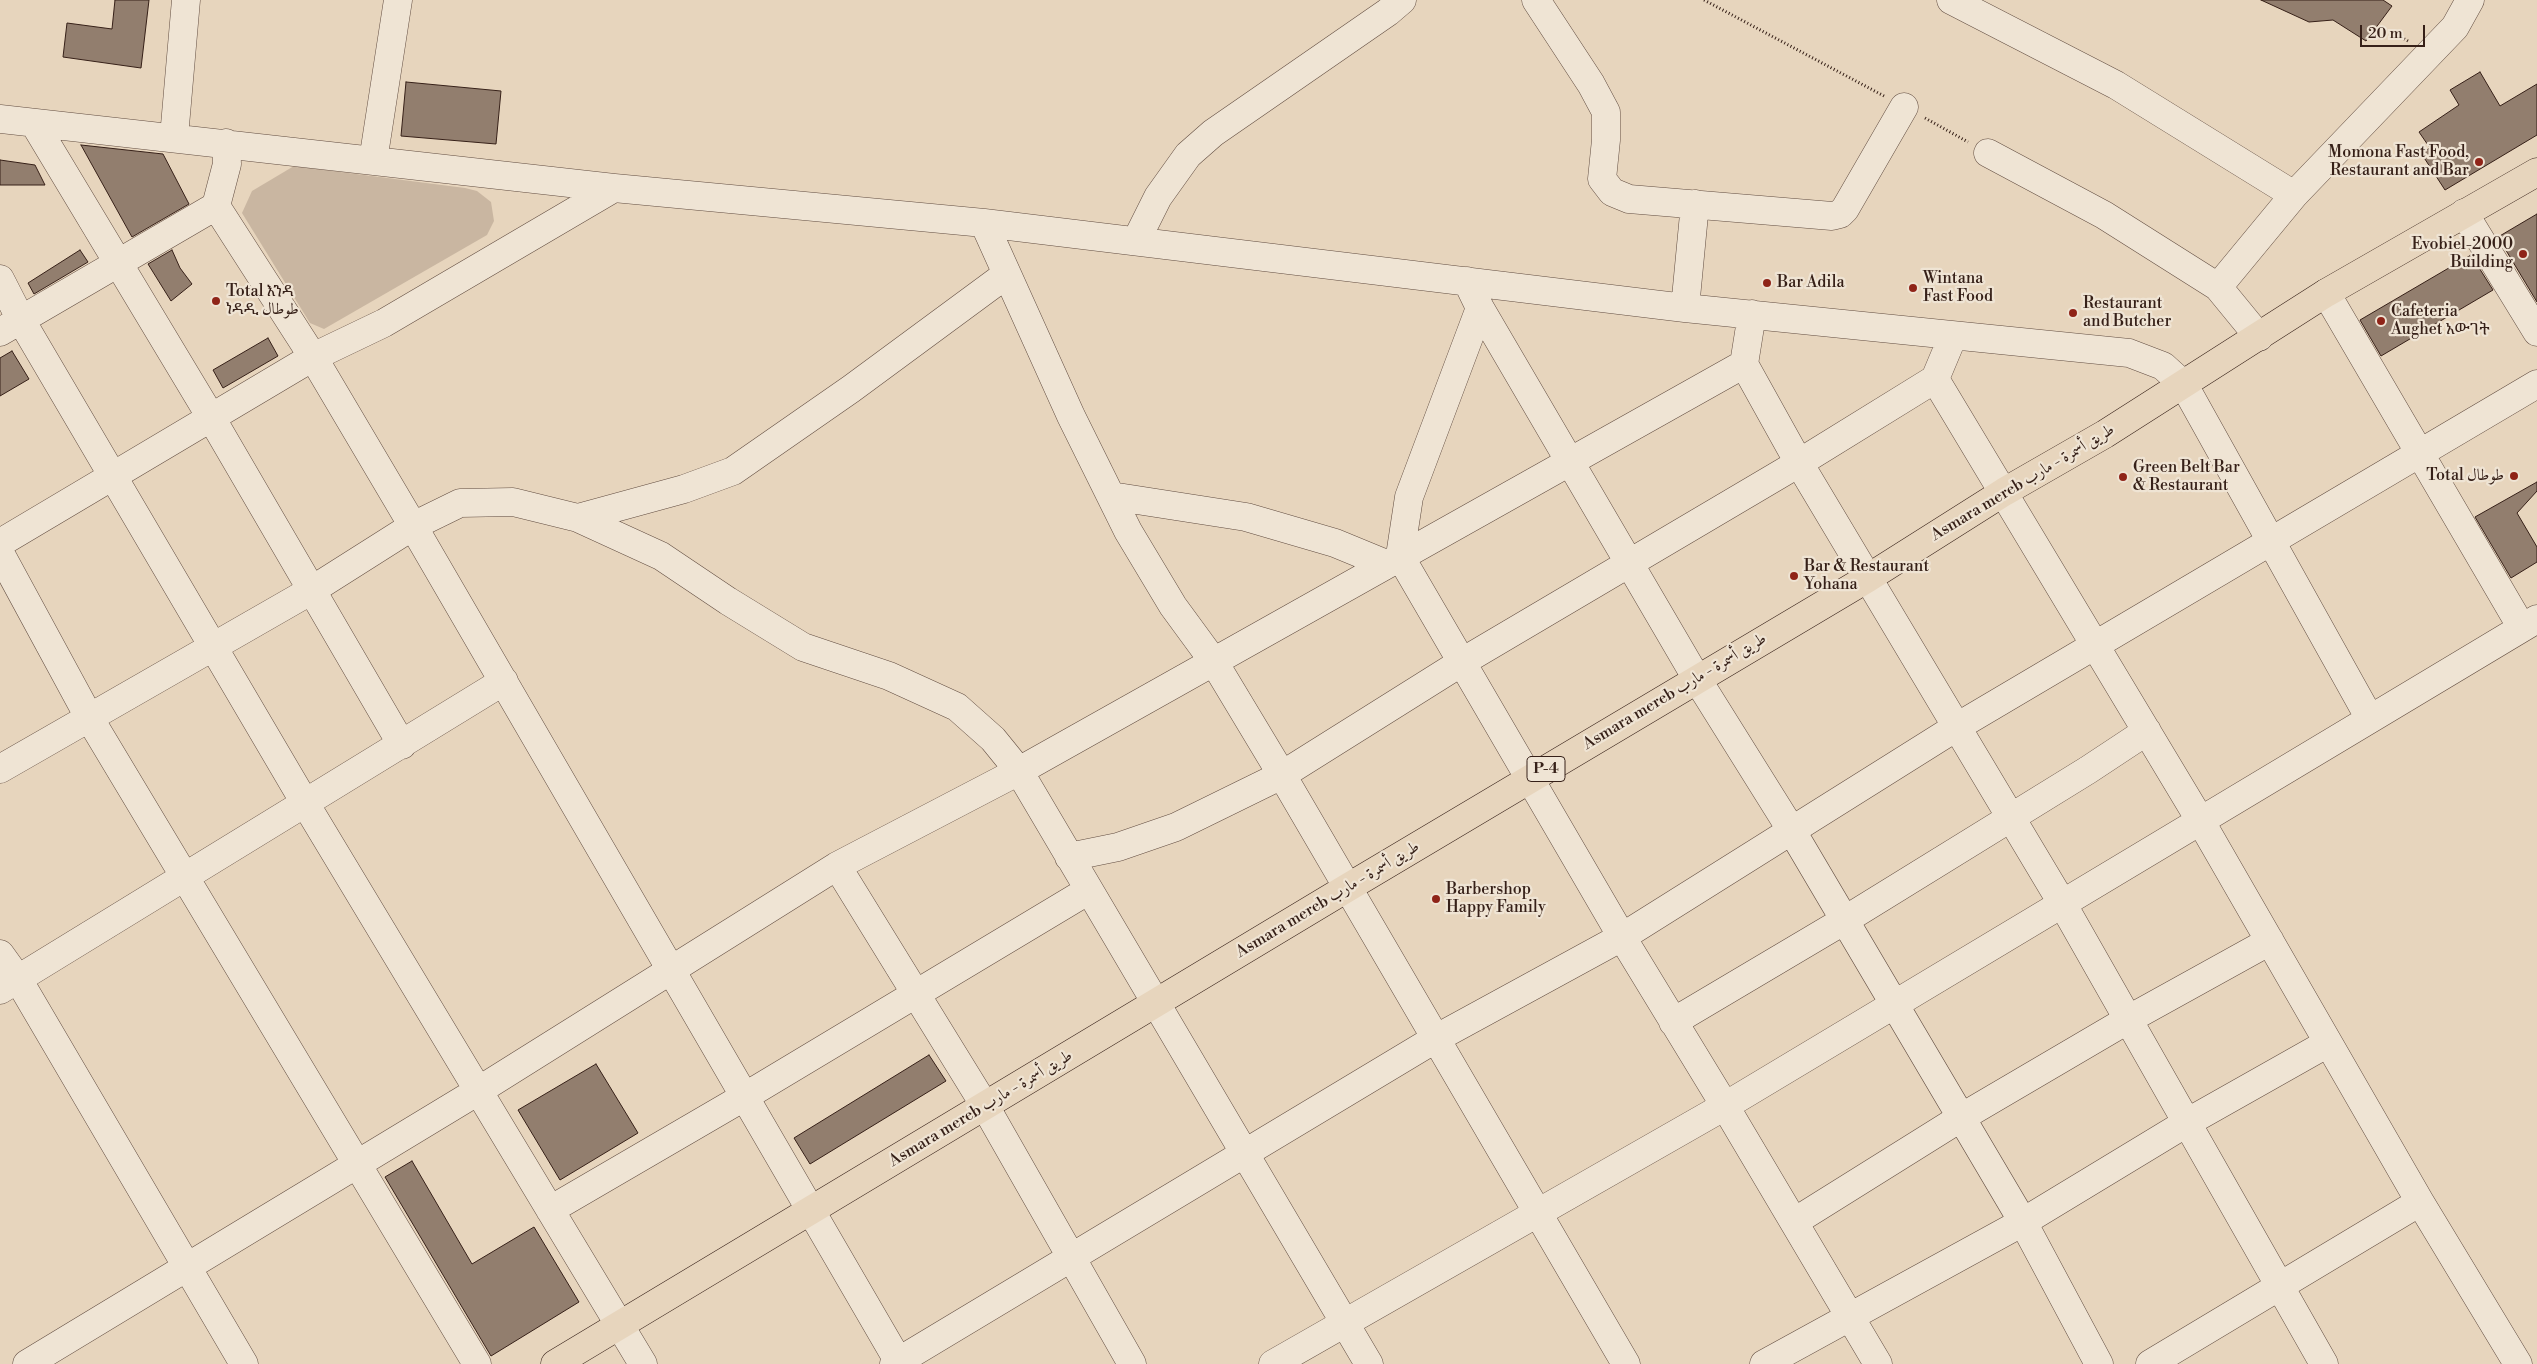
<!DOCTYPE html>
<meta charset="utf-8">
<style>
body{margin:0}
#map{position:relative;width:2537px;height:1364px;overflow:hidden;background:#e7d5bd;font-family:"Libre Bodoni",serif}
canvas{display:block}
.scale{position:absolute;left:2360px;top:25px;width:65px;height:22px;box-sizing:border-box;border:2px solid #362018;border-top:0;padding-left:6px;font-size:15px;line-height:18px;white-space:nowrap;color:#362018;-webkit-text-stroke:4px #efe4d4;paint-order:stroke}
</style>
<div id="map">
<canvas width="2537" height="1364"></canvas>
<div class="scale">20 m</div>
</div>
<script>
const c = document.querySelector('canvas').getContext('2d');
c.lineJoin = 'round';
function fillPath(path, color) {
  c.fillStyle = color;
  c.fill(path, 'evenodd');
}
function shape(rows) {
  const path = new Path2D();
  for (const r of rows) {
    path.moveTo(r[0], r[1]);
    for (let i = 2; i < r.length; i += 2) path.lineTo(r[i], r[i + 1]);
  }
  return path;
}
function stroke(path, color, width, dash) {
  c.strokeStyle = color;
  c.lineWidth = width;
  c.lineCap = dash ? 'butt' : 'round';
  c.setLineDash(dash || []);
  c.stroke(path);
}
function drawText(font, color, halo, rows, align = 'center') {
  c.font = font + ' "Libre Bodoni",Amiri,"Noto Serif Ethiopic",serif';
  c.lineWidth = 4.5;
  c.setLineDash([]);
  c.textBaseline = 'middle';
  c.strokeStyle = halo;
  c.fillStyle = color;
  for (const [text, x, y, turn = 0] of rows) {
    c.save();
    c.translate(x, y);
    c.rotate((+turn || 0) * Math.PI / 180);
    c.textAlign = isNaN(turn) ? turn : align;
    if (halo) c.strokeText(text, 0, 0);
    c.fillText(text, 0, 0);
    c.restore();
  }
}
const green = shape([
 [294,166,465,188,477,191,491,202,494,221,487,235,324,329,310,323,242,213,252,191]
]);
const building = shape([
 [115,0,149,0,141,68,63,57,67,23,112,29,115,0],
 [2261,0,2383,0,2392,6,2366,41,2333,20,2309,22,2261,0],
 [2480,72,2500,106,2537,84,2537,135,2445,190,2421,153,2430,148,2419,132,2459,105,2450,90,2480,72],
 [406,82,501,91,496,144,401,136,406,82],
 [81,145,163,154,189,204,132,237,81,145],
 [0,160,35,165,45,185,0,185,0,160],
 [2537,214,2537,302,2498,237,2537,214],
 [80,250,88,262,34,294,28,283,80,250],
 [172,250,180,268,192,284,171,301,148,264,172,250],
 [2471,255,2493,290,2381,356,2360,320,2471,255],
 [268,338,278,356,223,388,213,370,268,338],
 [12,351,29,379,0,396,0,358,12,351],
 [2537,482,2537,491,2517,513,2537,547,2537,562,2511,578,2475,517,2537,482],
 [929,1055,946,1081,810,1164,794,1138,929,1055],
 [596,1064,638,1133,560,1180,518,1110,596,1064],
 [412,1161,472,1264,534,1227,579,1302,491,1356,385,1177,412,1161]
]);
const path = shape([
 [1704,0,1884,96],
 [2401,37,2408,41],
 [1925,118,1968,142]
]);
const minor = shape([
 [1536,0,1591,84,1606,112,1606,140,1602,179,1612,192,1629,199,1832,216,1840,214,1845,209,1904,107],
 [1951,0,2116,85,2294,195],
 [0,119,614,188,984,223,1685,308,2129,353,2163,366,2184,385,2370,719],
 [34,123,212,419,402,745],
 [174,137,186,0],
 [226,143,227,164,216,206,313,357,413,526,900,1364],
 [1988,153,2104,215,2218,287,2259,337],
 [373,161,398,0],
 [2464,213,2537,332],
 [984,223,1071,416,1128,531,1173,606,1214,662,1282,775,1626,1364],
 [1136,241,1158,197,1188,155,1213,133,1388,12,1402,0],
 [0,279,21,320,305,803,643,1364],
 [1467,281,1480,308,1697,679,1792,831,2023,1222,2099,1364],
 [2218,287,2294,195,2455,27,2470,0],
 [2326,293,2522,628],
 [1480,308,1409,497,1400,556,1622,937,1725,1106,1878,1364],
 [1685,308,1695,204],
 [1752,314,1744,364,1799,463,2062,903,2324,1364],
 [0,332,216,206],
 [1935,379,2200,820,2420,1202,2518,1364],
 [1111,496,1246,517,1335,543,1386,564],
 [578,518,684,489,733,471,851,389,1007,274],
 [0,543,313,357,384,323,614,188],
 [0,553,90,719,477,1364],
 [0,769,312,590,413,526,460,503,513,502,578,518,661,556,728,601,803,647,889,676,957,707,993,739,1019,771,1369,1364],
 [1069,857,1118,847,1176,827,1282,775,1462,662,1799,463,1935,379,1953,336],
 [837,866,985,1106,1132,1364],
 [0,954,18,979,244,1364],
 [0,990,504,681],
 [1673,1022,1845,920,2088,770,2147,731],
 [550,1210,744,1097,1089,890],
 [1794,1222,1962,1117,2129,1019,2270,941],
 [27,1364,478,1091,837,866,1019,771,1744,364],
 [894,1364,1435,1039,1622,937,1955,728,2537,384],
 [1273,1364,1725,1106,2537,619],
 [1764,1364,2023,1222,2188,1122,2328,1043],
 [2150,1364,2420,1202]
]);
const highway = shape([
 [555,1364,1347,888,1868,578,2004,492,2105,434,2326,293,2537,172]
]);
const markers = [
 [2479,162,5,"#8f2418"],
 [2523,254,5,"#8f2418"],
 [1767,283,5,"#8f2418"],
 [1913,288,5,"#8f2418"],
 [216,301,5,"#8f2418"],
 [2073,313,5,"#8f2418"],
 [2381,321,5,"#8f2418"],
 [2514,476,5,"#8f2418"],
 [2123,477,5,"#8f2418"],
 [1794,576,5,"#8f2418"],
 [1436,899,5,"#8f2418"]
];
const shields = [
 [1546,769,38]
];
const shieldNames = [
 ["P-4",1546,769]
];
const poiNames = [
 ["Momona Fast Food,",2469,153,"right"],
 ["Restaurant and Bar",2469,171,"right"],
 ["Evobiel-2000",2513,245,"right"],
 ["Building",2513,263,"right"],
 ["Wintana",1923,279],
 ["Fast Food",1923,297],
 ["Bar Adila",1777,283],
 ["Total እንዳ",226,292],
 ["ነዳዲ طوطال",226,310],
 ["Restaurant",2083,304],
 ["and Butcher",2083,322],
 ["Cafeteria",2391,312],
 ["Aughet አውገት",2391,330],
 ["Green Belt Bar",2133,468],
 ["& Restaurant",2133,486],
 ["Total طوطال",2504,476,"right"],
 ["Bar & Restaurant",1804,567],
 ["Yohana",1804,585],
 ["Barbershop",1446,890],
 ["Happy Family",1446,908]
];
const streetNames = [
 ["Asmara mereb طريق أسمرة - مارب",2023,483,-31],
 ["Asmara mereb طريق أسمرة - مارب",1675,692,-31],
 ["Asmara mereb طريق أسمرة - مارب",1328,900,-31],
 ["Asmara mereb طريق أسمرة - مارب",981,1109,-31]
];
fillPath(green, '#c9b6a1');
fillPath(building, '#927e6e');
stroke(building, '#362018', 1);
stroke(minor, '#624d41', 29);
stroke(highway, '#362018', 29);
stroke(path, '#362018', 3, [1, 2.5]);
stroke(minor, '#efe4d4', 28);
stroke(highway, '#e7d5bd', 28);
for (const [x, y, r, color] of markers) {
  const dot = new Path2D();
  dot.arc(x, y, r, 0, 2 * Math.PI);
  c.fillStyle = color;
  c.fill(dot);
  stroke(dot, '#efe4d4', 2);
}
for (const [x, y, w] of shields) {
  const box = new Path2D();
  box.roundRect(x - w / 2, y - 12.5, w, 25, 4);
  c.fillStyle = '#efe4d4';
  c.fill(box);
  stroke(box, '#362018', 1);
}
drawText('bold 15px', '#362018', null, shieldNames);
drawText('16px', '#362018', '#efe4d4', poiNames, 'left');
drawText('16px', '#362018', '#efe4d4', streetNames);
</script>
